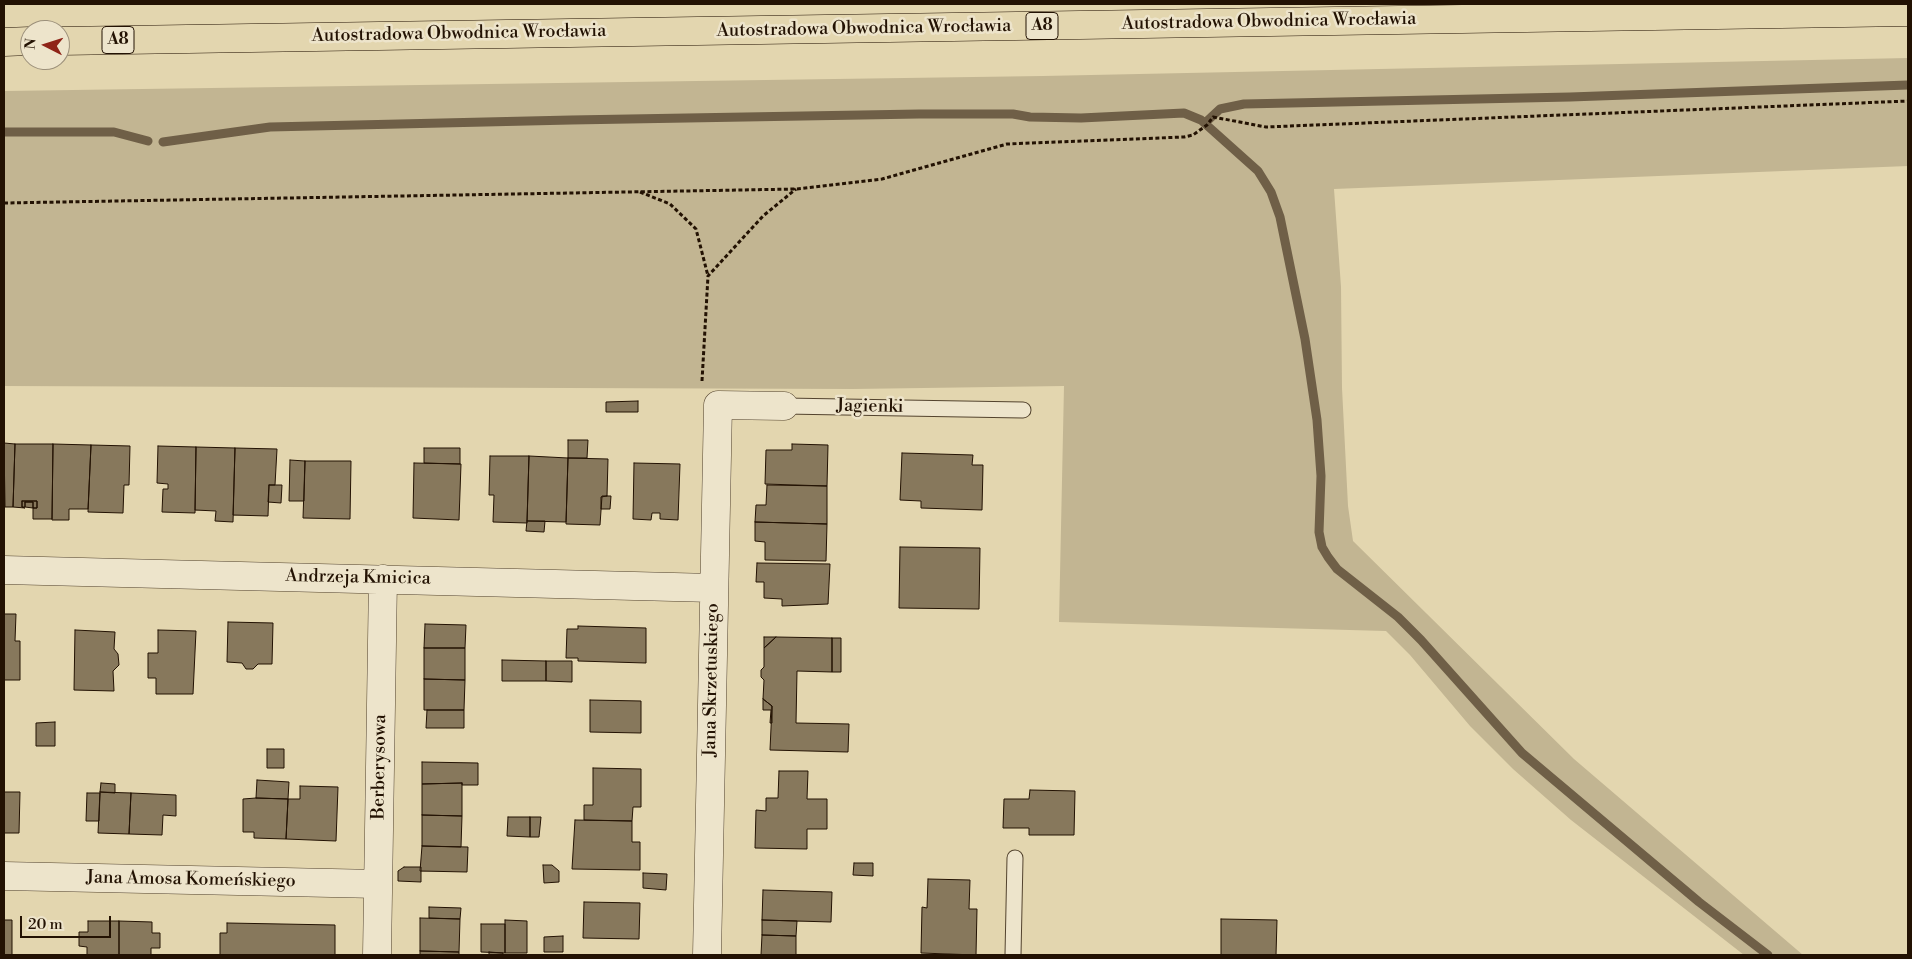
<!DOCTYPE html>
<meta charset="utf-8">
<style>
body{margin:0}
#map{position:relative;width:1912px;height:959px;overflow:hidden;background:#e3d6af;font-family:"Libre Bodoni",serif}
canvas{display:block}
.frame{position:absolute;inset:0;border:5px solid #231203;pointer-events:none}
.north{position:absolute;left:20px;top:20px;width:50px;height:50px;box-sizing:border-box;background:#ede4cb;border:1px solid #9c907b;border-radius:50%;rotate:275deg;font-size:14px;font-weight:700;line-height:20px;text-align:center;color:#231203}
.north::after{content:'';display:block;margin:auto;width:18px;height:22px;background:#8f2418;clip-path:polygon(50% 0,100% 100%,50% 72%,0 100%)}
.scale{position:absolute;left:20px;top:916px;width:91px;height:22px;box-sizing:border-box;border:2px solid #231203;border-top:0;padding-left:6px;font-size:15px;line-height:18px;white-space:nowrap;color:#231203;-webkit-text-stroke:4px #ede4cb;paint-order:stroke}
</style>
<div id="map">
<canvas width="1912" height="959"></canvas>
<div class="frame"></div>
<div class="north">N</div>
<div class="scale">20 m</div>
</div>
<script>
const c = document.querySelector('canvas').getContext('2d');
c.lineJoin = 'round';
function fillPath(path, color) {
  c.fillStyle = color;
  c.fill(path, 'evenodd');
}
function shape(rows) {
  const path = new Path2D();
  for (const r of rows) {
    path.moveTo(r[0], r[1]);
    for (let i = 2; i < r.length; i += 2) path.lineTo(r[i], r[i + 1]);
  }
  return path;
}
function stroke(path, color, width, dash) {
  c.strokeStyle = color;
  c.lineWidth = width;
  c.lineCap = dash ? 'butt' : 'round';
  c.setLineDash(dash || []);
  c.stroke(path);
}
function drawText(font, color, halo, rows, align = 'center') {
  c.font = font + ' "Libre Bodoni",serif';
  c.lineWidth = 5;
  c.setLineDash([]);
  c.textBaseline = 'middle';
  c.strokeStyle = halo;
  c.fillStyle = color;
  for (const [text, x, y, turn = 0] of rows) {
    c.save();
    c.translate(x, y);
    c.rotate((+turn || 0) * Math.PI / 180);
    c.textAlign = isNaN(turn) ? turn : align;
    if (halo) c.strokeText(text, 0, 0);
    c.fillText(text, 0, 0);
    c.restore();
  }
}
const green = shape([
 [1908,58,1908,166,1334,189,1341,287,1342,388,1348,506,1353,541,1574,759,1803,955,1744,955,1571,820,1513,769,1470,726,1410,655,1386,631,1059,622,1064,386,853,389,4,386,4,91,1043,76]
]);
const stream = shape([
 [1205,123,1220,109,1244,104,1570,97,1908,85],
 [4,132,114,132,148,141],
 [163,142,270,127,571,120,919,114,1013,114,1030,117,1081,118,1184,113,1201,120,1258,171,1271,192,1280,217,1305,339,1317,420,1321,476,1319,532,1322,547,1328,557,1337,569,1398,617,1421,640,1522,753,1699,902,1768,955]
]);
const building = shape([
 [638,401,638,412,606,412,606,402,638,401],
 [568,440,588,440,587,458,568,458,568,440],
 [4,443,15,444,13,507,5,507,4,443],
 [15,444,53,444,52,519,33,519,33,508,37,508,37,501,22,501,22,507,25,508,13,507,15,444],
 [53,444,91,445,88,509,69,509,69,520,52,520,53,444],
 [792,444,828,445,827,486,765,484,766,450,792,450,792,444],
 [91,445,130,446,129,485,124,485,123,513,88,512,91,445],
 [158,446,196,447,195,513,162,512,163,489,168,489,168,484,157,483,158,446],
 [196,447,235,448,233,522,215,521,216,511,195,510,196,447],
 [235,448,277,449,275,485,269,485,268,516,233,515,235,448],
 [424,448,460,448,460,464,424,463,424,448],
 [902,453,973,455,972,465,983,465,982,510,921,508,921,501,900,500,902,453],
 [490,456,529,456,527,523,493,522,494,495,489,495,490,456],
 [529,456,568,458,566,522,527,521,529,456],
 [568,458,608,459,607,496,602,496,600,525,566,524,568,458],
 [290,460,305,461,304,501,289,501,290,460],
 [305,461,351,461,350,519,303,518,305,461],
 [414,463,461,464,459,520,413,518,414,463],
 [634,463,680,464,678,520,660,519,660,513,652,513,651,520,633,519,634,463],
 [269,485,282,485,281,503,268,502,269,485],
 [767,485,827,486,827,524,755,522,756,505,766,505,767,485],
 [607,496,611,496,610,509,601,509,601,497,607,496],
 [22,501,37,501,37,508,33,508,33,502,25,502,25,507,22,507,22,501],
 [25,502,33,502,33,508,25,507,25,502],
 [527,521,545,521,544,532,526,531,527,521],
 [755,522,827,524,826,561,765,560,765,542,755,541,755,522],
 [900,547,980,548,979,609,899,608,900,547],
 [757,563,830,564,828,604,782,606,782,599,764,598,764,582,756,582,757,563],
 [4,614,16,614,15,641,20,641,20,680,4,680,4,614],
 [228,622,273,623,272,664,258,664,253,669,246,669,242,663,227,662,228,622],
 [425,624,466,625,465,648,424,648,425,624],
 [578,626,646,628,646,663,578,661,578,658,566,658,567,629,578,629,578,626],
 [75,630,115,632,114,649,118,654,119,665,113,671,114,691,74,690,75,630],
 [158,630,196,631,193,694,156,694,156,678,148,678,148,653,158,653,158,630],
 [764,637,776,637,764,648,764,637],
 [776,637,832,638,832,672,797,671,796,723,849,724,848,752,770,750,772,706,763,699,764,680,761,677,761,670,764,667,764,648,776,637],
 [832,638,841,638,841,672,832,672,832,638],
 [424,648,465,648,465,680,424,679,424,648],
 [502,660,546,661,546,681,502,681,502,660],
 [546,661,572,661,572,682,546,681,546,661],
 [424,679,465,680,464,710,424,710,424,679],
 [763,699,772,706,772,723,770,723,771,710,763,710,763,699],
 [590,700,641,701,641,733,590,732,590,700],
 [427,710,464,710,464,728,426,728,427,710],
 [55,722,55,746,36,746,36,723,55,722],
 [267,749,284,749,284,768,267,768,267,749],
 [422,762,478,763,478,785,462,785,462,783,422,784,422,762],
 [593,768,641,769,641,807,633,807,632,821,584,820,584,805,593,805,593,768],
 [779,771,808,771,807,799,827,799,827,829,807,829,807,849,755,848,756,810,766,811,766,798,778,798,779,771],
 [257,780,289,782,288,799,256,798,257,780],
 [101,783,115,784,115,793,100,792,101,783],
 [462,783,462,816,422,815,422,784,462,783],
 [300,786,338,787,336,841,286,839,288,799,300,799,300,786],
 [1030,790,1075,791,1074,835,1029,835,1029,828,1003,828,1004,799,1029,799,1030,790],
 [4,792,20,792,19,833,4,833,4,792],
 [100,792,131,793,129,834,98,833,100,792],
 [87,793,100,793,99,821,86,821,87,793],
 [131,793,176,795,176,816,163,815,162,835,129,834,131,793],
 [256,798,288,799,286,839,254,838,254,832,243,832,243,799,256,798],
 [422,815,462,816,461,847,422,846,422,815],
 [508,817,530,817,530,837,507,836,508,817],
 [530,817,541,817,539,837,530,837,530,817],
 [575,820,632,821,632,842,640,842,640,870,572,869,575,820],
 [422,846,468,847,467,872,420,871,422,846],
 [854,863,873,863,873,876,853,875,854,863],
 [543,865,552,865,559,871,559,882,544,883,543,865],
 [404,867,421,867,421,882,398,881,398,871,404,867],
 [643,873,667,874,666,890,643,888,643,873],
 [928,879,970,880,969,909,977,909,976,955,921,953,922,907,927,908,928,879],
 [763,890,832,892,831,922,762,920,763,890],
 [584,902,640,903,639,939,583,938,584,902],
 [429,907,461,908,460,919,429,918,429,907],
 [420,918,460,919,459,952,420,951,420,918],
 [1221,919,1277,920,1276,955,1221,955,1221,919],
 [4,920,12,920,12,955,4,955,4,920],
 [505,920,527,921,527,953,505,953,505,920],
 [762,920,797,921,796,936,762,935,762,920],
 [88,921,119,921,119,955,87,955,87,947,79,946,79,932,88,932,88,921],
 [119,921,152,922,152,933,160,933,160,948,151,948,151,955,119,955,119,921],
 [227,923,335,925,335,955,220,955,220,933,227,933,227,923],
 [481,924,505,924,505,953,481,952,481,924],
 [762,935,796,936,796,955,761,955,762,935],
 [563,936,563,952,544,952,544,937,563,936],
 [420,951,459,952,459,955,420,955,420,951],
 [489,952,503,953,503,955,489,955,489,952]
]);
const path = shape([
 [640,192,670,204,696,229,708,276],
 [4,203,797,189,882,179,1007,144,1184,137,1193,135,1207,125,1213,117,1266,127,1908,101],
 [702,381,708,276,763,216,796,189]
]);
const service = shape([
 [784,406,1023,410],
 [1013,955,1015,858]
]);
const minor = shape([
 [4,570,713,588],
 [4,876,378,884],
 [377,955,383,579],
 [707,955,718,405,784,406]
]);
const motorway = shape([
 [60,41,1908,12],
 [4,42,30,41]
]);
const shields = [
 [1042,26,32],
 [118,40,32]
];
const shieldNames = [
 ["A8",1042,26],
 ["A8",118,40]
];
const streetNames = [
 ["Autostradowa Obwodnica Wrocławia",1269,22,-1],
 ["Autostradowa Obwodnica Wrocławia",864,29,-1],
 ["Autostradowa Obwodnica Wrocławia",459,34,-1],
 ["Jagienki",870,407,1],
 ["Andrzeja Kmicica",358,578,1],
 ["Jana Skrzetuskiego",712,680,-89],
 ["Berberysowa",380,767,-89],
 ["Jana Amosa Komeńskiego",191,880,1]
];
fillPath(green, '#c2b592');
stroke(stream, '#6f5f47', 9);
fillPath(building, '#87785c');
stroke(building, '#231203', 1);
stroke(service, '#53432e', 17);
stroke(minor, '#53432e', 29);
stroke(motorway, '#231203', 29);
stroke(path, '#231203', 3, [4, 2.5]);
stroke(service, '#ede4cb', 15);
stroke(minor, '#ede4cb', 28);
stroke(motorway, '#e3d6af', 28);
for (const [x, y, w] of shields) {
  const box = new Path2D();
  box.roundRect(x - w / 2, y - 13.5, w, 27, 4);
  c.fillStyle = '#ede4cb';
  c.fill(box);
  stroke(box, '#231203', 1);
}
drawText('bold 16px', '#231203', null, shieldNames);
drawText('18px', '#231203', '#ede4cb', streetNames);
</script>
